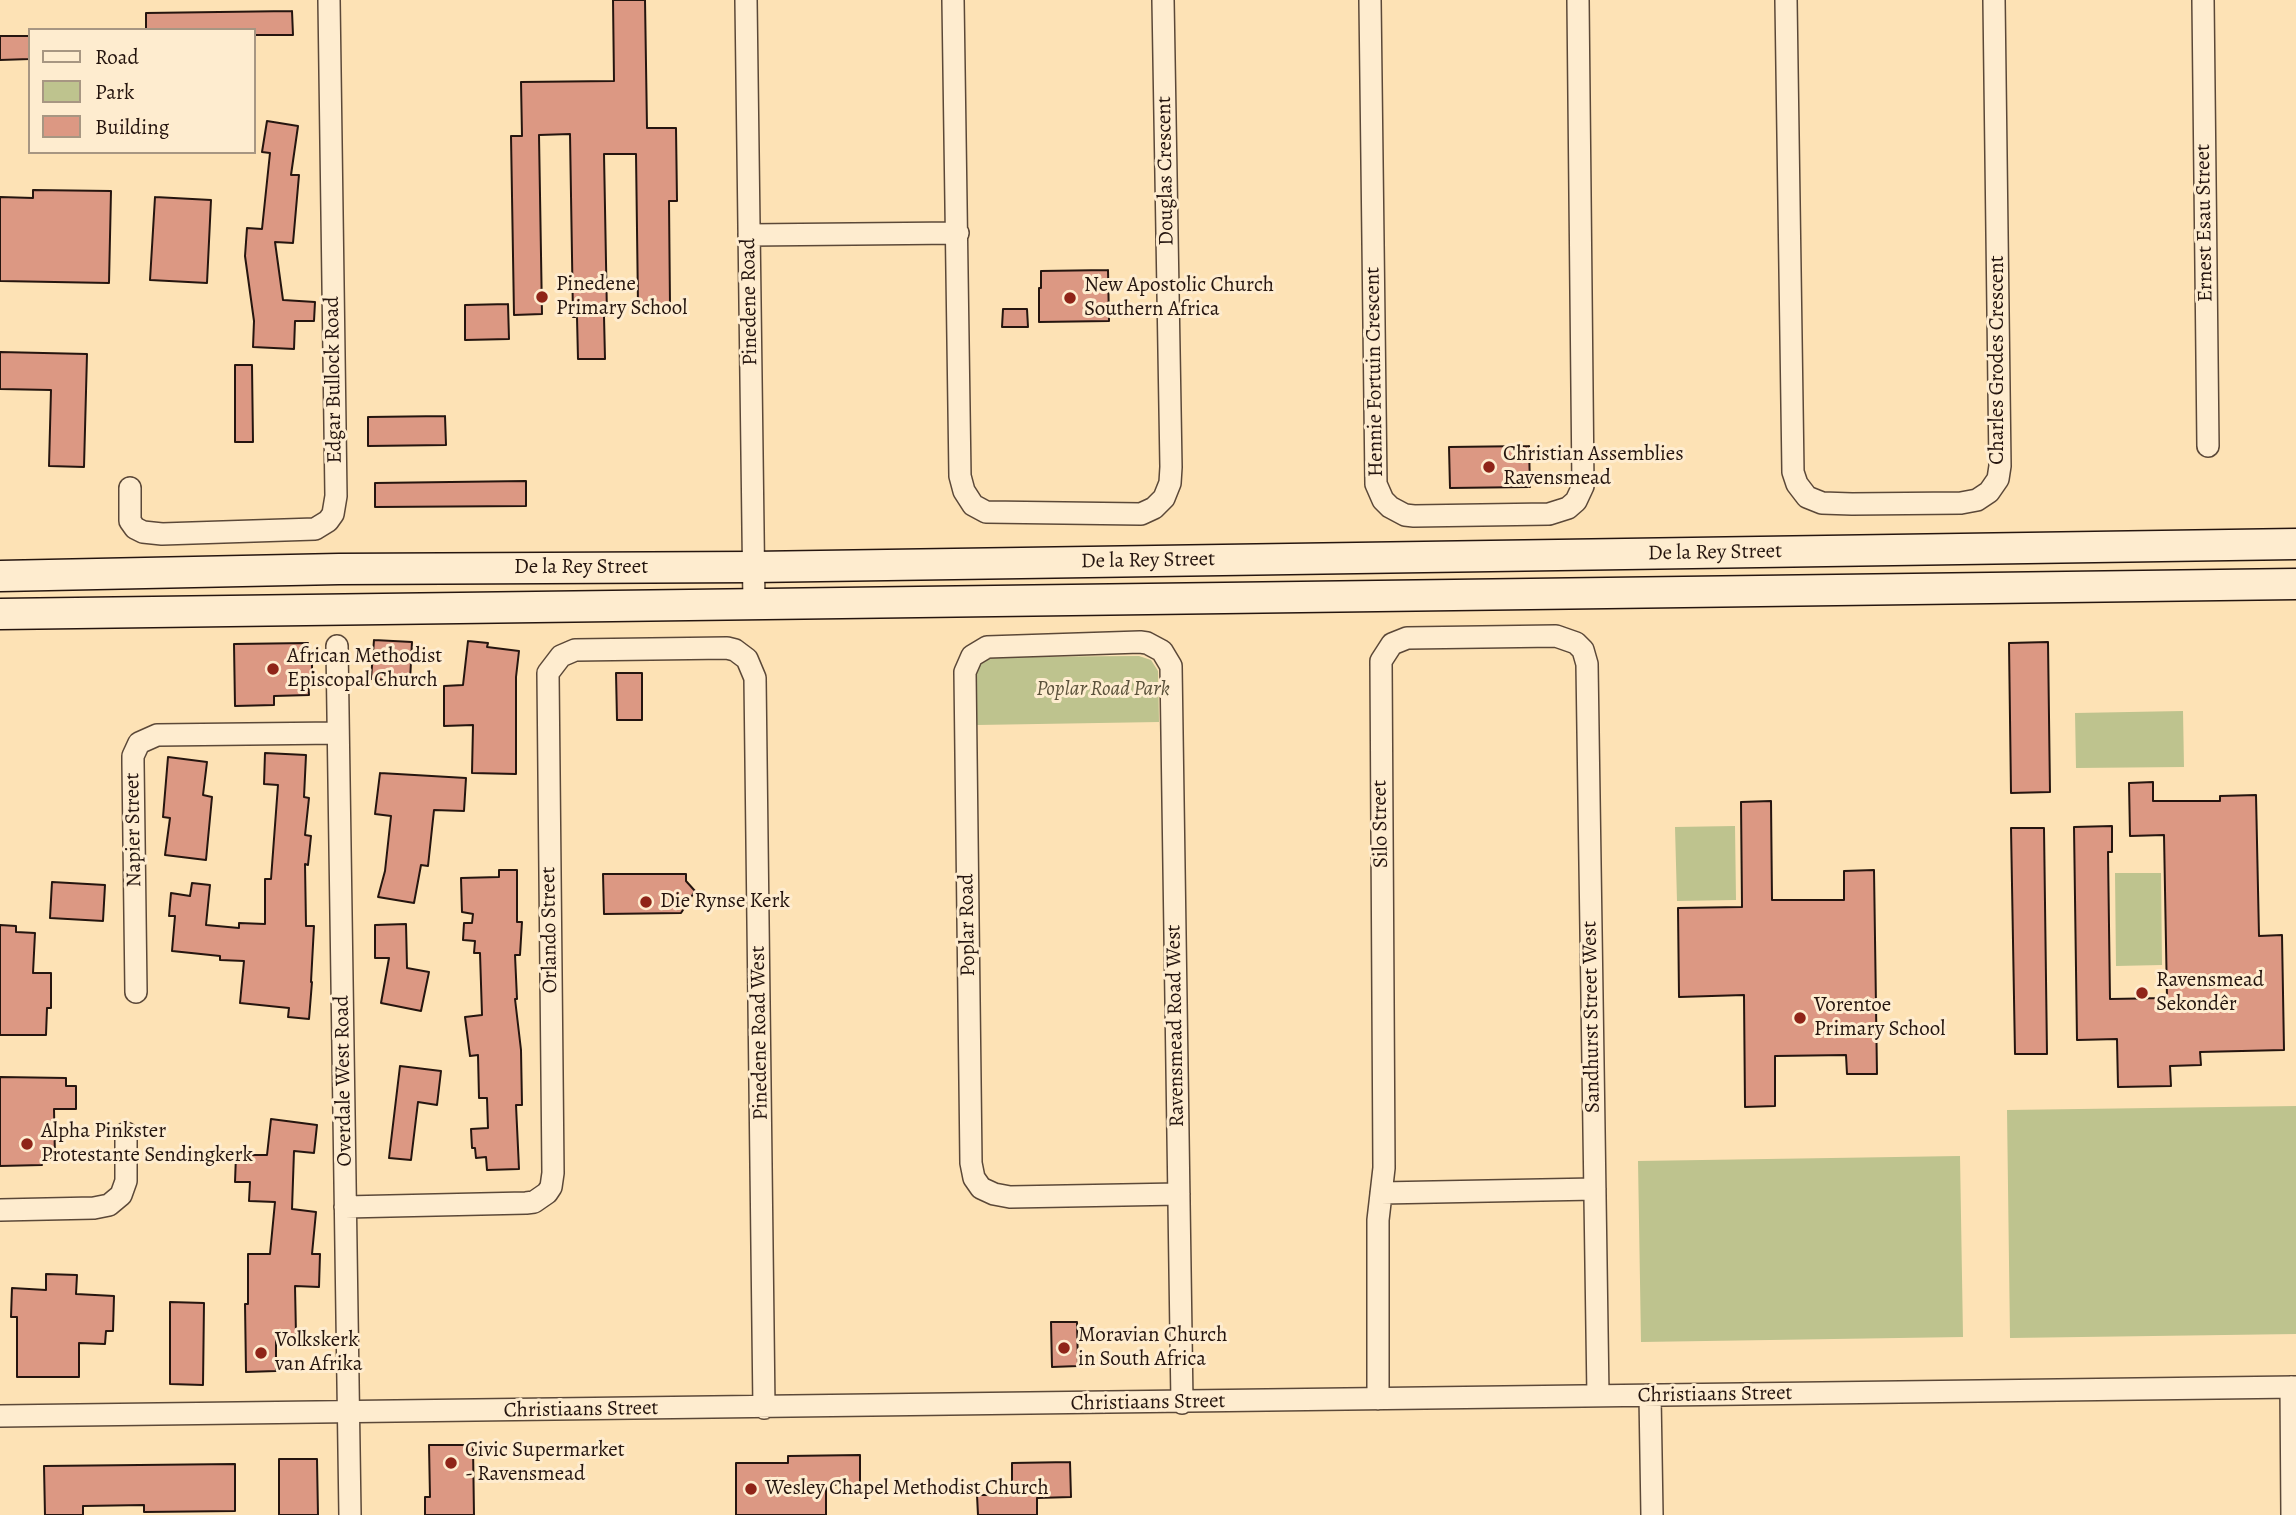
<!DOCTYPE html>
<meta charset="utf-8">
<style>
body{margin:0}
#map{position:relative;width:2296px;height:1515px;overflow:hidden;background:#fde2b5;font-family:Alegreya,serif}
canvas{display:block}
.legend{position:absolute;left:28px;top:28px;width:228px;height:126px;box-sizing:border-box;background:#feeccf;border:2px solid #a79682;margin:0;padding:9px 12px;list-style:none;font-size:21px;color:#25150f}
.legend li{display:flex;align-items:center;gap:14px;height:35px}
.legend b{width:35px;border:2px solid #a79682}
</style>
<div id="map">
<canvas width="2296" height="1515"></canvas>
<ul class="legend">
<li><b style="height:9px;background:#feeccf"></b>Road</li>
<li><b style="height:19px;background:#bec38e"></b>Park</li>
<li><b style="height:19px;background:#dc9883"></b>Building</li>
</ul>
</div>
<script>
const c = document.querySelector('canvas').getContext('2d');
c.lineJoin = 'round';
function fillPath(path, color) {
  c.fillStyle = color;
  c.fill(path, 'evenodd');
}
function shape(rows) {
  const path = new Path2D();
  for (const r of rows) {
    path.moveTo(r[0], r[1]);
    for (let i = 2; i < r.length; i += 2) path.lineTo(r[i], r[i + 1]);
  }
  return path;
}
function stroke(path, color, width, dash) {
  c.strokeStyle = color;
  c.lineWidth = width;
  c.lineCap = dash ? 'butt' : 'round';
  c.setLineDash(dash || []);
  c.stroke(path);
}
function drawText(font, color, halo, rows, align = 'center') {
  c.font = font + ' Alegreya,serif';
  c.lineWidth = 6;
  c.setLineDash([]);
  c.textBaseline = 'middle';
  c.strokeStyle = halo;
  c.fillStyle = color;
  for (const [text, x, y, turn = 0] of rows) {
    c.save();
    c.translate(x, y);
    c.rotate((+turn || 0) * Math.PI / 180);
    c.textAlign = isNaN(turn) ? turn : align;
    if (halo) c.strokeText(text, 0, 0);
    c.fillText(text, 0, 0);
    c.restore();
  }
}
const green = shape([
 [1139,656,1151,660,1158,671,1159,722,977,725,976,673,979,666,987,659,992,657],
 [2183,711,2184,767,2076,768,2075,713],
 [1735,826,1736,900,1677,901,1675,827],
 [2115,873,2161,873,2162,965,2116,966],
 [2296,1106,2296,1334,2010,1338,2007,1110],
 [1960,1156,1963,1337,1641,1342,1638,1161]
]);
const building = shape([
 [613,0,645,0,647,128,676,128,677,201,669,201,670,305,638,305,636,154,604,154,607,316,604,316,605,359,578,359,577,317,573,317,570,134,539,135,542,314,514,315,511,136,522,136,521,82,614,81,613,0],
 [292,11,293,35,254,35,254,30,146,30,146,13,292,11],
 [0,36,30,36,30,59,0,60,0,36],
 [267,121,298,126,291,175,299,175,293,243,275,242,283,300,315,302,314,321,295,321,294,349,253,347,254,321,245,256,247,228,262,229,270,153,262,152,267,121],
 [33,190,111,191,109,283,0,281,0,197,33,198,33,190],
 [155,197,211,200,207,283,150,280,155,197],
 [1108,270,1109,321,1039,322,1039,288,1041,288,1041,271,1108,270],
 [508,304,509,339,465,340,465,305,508,304],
 [1003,309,1027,309,1028,327,1002,327,1003,309],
 [0,352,87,354,84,467,49,466,51,390,0,389,0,352],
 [235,365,252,365,253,442,235,442,235,365],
 [445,416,446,445,368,446,368,417,445,416],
 [1529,446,1530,487,1450,488,1449,447,1529,446],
 [526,481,526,506,375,507,375,483,526,481],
 [374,640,412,642,410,681,371,679,374,640],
 [468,641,488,643,487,647,519,651,516,677,516,774,472,773,473,725,444,726,444,686,463,685,468,641],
 [2048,642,2050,792,2011,793,2009,643,2048,642],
 [308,643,308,658,312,658,312,680,308,681,309,695,274,696,274,705,235,706,234,644,308,643],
 [616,673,642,673,642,720,617,720,616,673],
 [265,753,306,755,304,797,309,798,305,835,311,836,308,865,305,864,306,926,314,926,311,982,312,982,309,1019,288,1017,289,1008,240,1003,244,961,220,960,220,956,172,951,175,916,169,916,171,893,190,896,192,883,210,885,206,925,239,928,239,923,265,924,265,879,271,879,278,785,264,784,265,753],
 [168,757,207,762,203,795,212,797,206,860,165,855,170,818,163,817,168,757],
 [380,773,466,778,464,811,434,810,428,866,421,865,414,903,378,897,385,871,391,816,375,814,380,773],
 [2153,782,2153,801,2220,801,2220,796,2256,795,2259,936,2282,935,2284,1050,2200,1052,2201,1065,2170,1066,2171,1086,2118,1087,2117,1039,2077,1040,2074,827,2112,826,2112,852,2108,852,2110,999,2167,998,2164,835,2130,836,2129,783,2153,782],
 [1771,801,1772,900,1844,900,1844,871,1874,870,1877,1074,1847,1074,1846,1055,1775,1056,1775,1106,1745,1107,1744,995,1679,997,1678,908,1742,907,1741,802,1771,801],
 [2011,828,2044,828,2047,1054,2015,1054,2011,828],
 [499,870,517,870,517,922,522,922,520,955,515,955,517,999,515,999,521,1050,522,1105,516,1105,519,1169,487,1170,486,1157,476,1158,475,1148,472,1148,471,1129,488,1128,487,1098,479,1098,478,1055,470,1056,465,1017,482,1015,480,953,474,953,475,941,463,940,464,923,472,923,473,914,462,912,461,878,499,877,499,870],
 [603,874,686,874,686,881,695,891,681,913,604,914,603,874],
 [52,882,105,885,103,921,50,918,52,882],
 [406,924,407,968,429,972,421,1011,381,1003,389,958,375,958,375,925,406,924],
 [0,925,16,926,16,932,35,933,33,973,51,973,51,1008,47,1008,46,1035,0,1035,0,925],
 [400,1066,441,1071,437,1105,418,1102,411,1160,389,1158,400,1066],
 [0,1077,66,1078,66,1086,76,1086,76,1109,54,1109,55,1158,42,1158,42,1165,0,1166,0,1077],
 [271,1119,317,1125,314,1153,294,1151,292,1209,316,1212,312,1254,320,1254,319,1287,295,1286,296,1335,276,1335,276,1371,246,1372,245,1304,248,1304,248,1254,270,1254,275,1202,249,1201,250,1182,235,1182,236,1155,267,1155,271,1119],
 [46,1274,77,1275,76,1294,114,1296,113,1331,106,1331,105,1344,79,1343,79,1377,17,1377,17,1317,11,1317,12,1288,46,1290,46,1274],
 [170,1302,204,1303,203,1385,170,1384,170,1302],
 [1051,1322,1077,1322,1078,1366,1052,1367,1051,1322],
 [429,1445,473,1445,474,1515,425,1515,425,1497,430,1497,429,1445],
 [860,1455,860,1484,826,1485,826,1515,736,1515,736,1463,788,1463,788,1456,860,1455],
 [279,1459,317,1459,318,1515,279,1515,279,1459],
 [1070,1462,1071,1497,1037,1498,1037,1515,978,1515,977,1495,1012,1495,1012,1463,1070,1462],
 [235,1464,235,1511,144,1512,144,1505,83,1506,83,1515,45,1515,44,1466,235,1464]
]);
const street = shape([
 [746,0,754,604],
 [953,0,960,476,964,491,973,505,986,512,1141,514,1154,508,1164,498,1170,483,1171,467,1163,0],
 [1370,0,1376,484,1383,500,1390,507,1405,515,1414,516,1549,514,1568,508,1576,501,1583,486,1578,0],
 [1786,0,1793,472,1797,484,1807,497,1822,503,1852,504,1961,503,1977,500,1989,492,1998,479,2000,466,1994,0],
 [2203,0,2208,446],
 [749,235,958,233],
 [130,488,130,521,135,528,143,532,162,534,315,529,328,521,333,514,336,496,329,0],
 [337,646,350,1515],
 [136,992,133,763,133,756,139,743,157,735,338,733],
 [1381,1193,1595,1189],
 [1179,1194,1010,1197,994,1194,981,1188,974,1178,971,1163,965,672,972,656,987,647,1140,642,1147,643,1162,651,1171,666,1182,1403],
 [345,1207,526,1203,534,1202,547,1193,551,1187,553,1173,548,673,561,656,575,650,727,648,735,650,747,659,755,678,764,1408],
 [0,1210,94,1208,109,1205,121,1195,126,1181,126,1133],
 [2291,1387,2292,1515],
 [1650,1395,1652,1515],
 [1378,1399,1378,1220,1384,1168,1381,661,1392,644,1407,638,1556,636,1576,643,1583,650,1587,664,1598,1396],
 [0,1416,2296,1387]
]);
const secondary = shape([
 [0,576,339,569,753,567,2296,544],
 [0,614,2296,584]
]);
const markers = [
 [542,297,7,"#8f2418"],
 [1070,298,7,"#8f2418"],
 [1489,467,7,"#8f2418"],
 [273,669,7,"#8f2418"],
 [646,902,7,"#8f2418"],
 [2142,993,7,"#8f2418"],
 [1800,1018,7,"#8f2418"],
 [27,1144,7,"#8f2418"],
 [1064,1348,7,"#8f2418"],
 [261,1353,7,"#8f2418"],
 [451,1463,7,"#8f2418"],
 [751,1489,7,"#8f2418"]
];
const streetNames = [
 ["Douglas Crescent",1166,171,-91],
 ["Ernest Esau Street",2205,223,-91],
 ["Pinedene Road",750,302,-91],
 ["Charles Grodes Crescent",1998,360,-90],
 ["Hennie Fortuin Crescent",1375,372,-91],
 ["Edgar Bullock Road",334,380,-91],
 ["De la Rey Street",1715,553,-1],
 ["De la Rey Street",1148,561,-1],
 ["De la Rey Street",581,568],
 ["Silo Street",1381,824,-91],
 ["Napier Street",134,830,-91],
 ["Poplar Road",968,925,-91],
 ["Orlando Street",550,930,-91],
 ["Sandhurst Street West",1592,1017,-91],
 ["Ravensmead Road West",1176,1026,-91],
 ["Pinedene Road West",760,1033,-91],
 ["Overdale West Road",344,1081,-91],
 ["Christiaans Street",1715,1395,-1],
 ["Christiaans Street",1148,1403,-1],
 ["Christiaans Street",581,1410,-1]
];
const poiNames = [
 ["Pinedene",556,285],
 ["Primary School",556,309],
 ["New Apostolic Church",1084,286],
 ["Southern Africa",1084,310],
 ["Christian Assemblies",1503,455],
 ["Ravensmead",1503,479],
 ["African Methodist",287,657],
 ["Episcopal Church",287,681],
 ["Die Rynse Kerk",660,902],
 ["Ravensmead",2156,981],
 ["Sekondêr",2156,1005],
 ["Vorentoe",1814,1006],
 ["Primary School",1814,1030],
 ["Alpha Pinkster",41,1132],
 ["Protestante Sendingkerk",41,1156],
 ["Moravian Church",1078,1336],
 ["in South Africa",1078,1360],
 ["Volkskerk",275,1341],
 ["van Afrika",275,1365],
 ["Civic Supermarket",465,1451],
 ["- Ravensmead",465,1475],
 ["Wesley Chapel Methodist Church",765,1489]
];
const parkNames = [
 ["Poplar Road Park",1103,690]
];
fillPath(green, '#bec38e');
fillPath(building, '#dc9883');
stroke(building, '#25150f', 2);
stroke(street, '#5b4838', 24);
stroke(secondary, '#25150f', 33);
stroke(street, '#feeccf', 21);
stroke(secondary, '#feeccf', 30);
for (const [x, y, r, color] of markers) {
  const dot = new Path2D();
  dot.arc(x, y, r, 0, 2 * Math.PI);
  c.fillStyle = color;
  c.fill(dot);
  stroke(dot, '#feeccf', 2.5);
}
drawText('21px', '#25150f', '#feeccf', streetNames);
drawText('21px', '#25150f', '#feeccf', poiNames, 'left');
drawText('italic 21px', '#5b523b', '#feeccf', parkNames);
</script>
